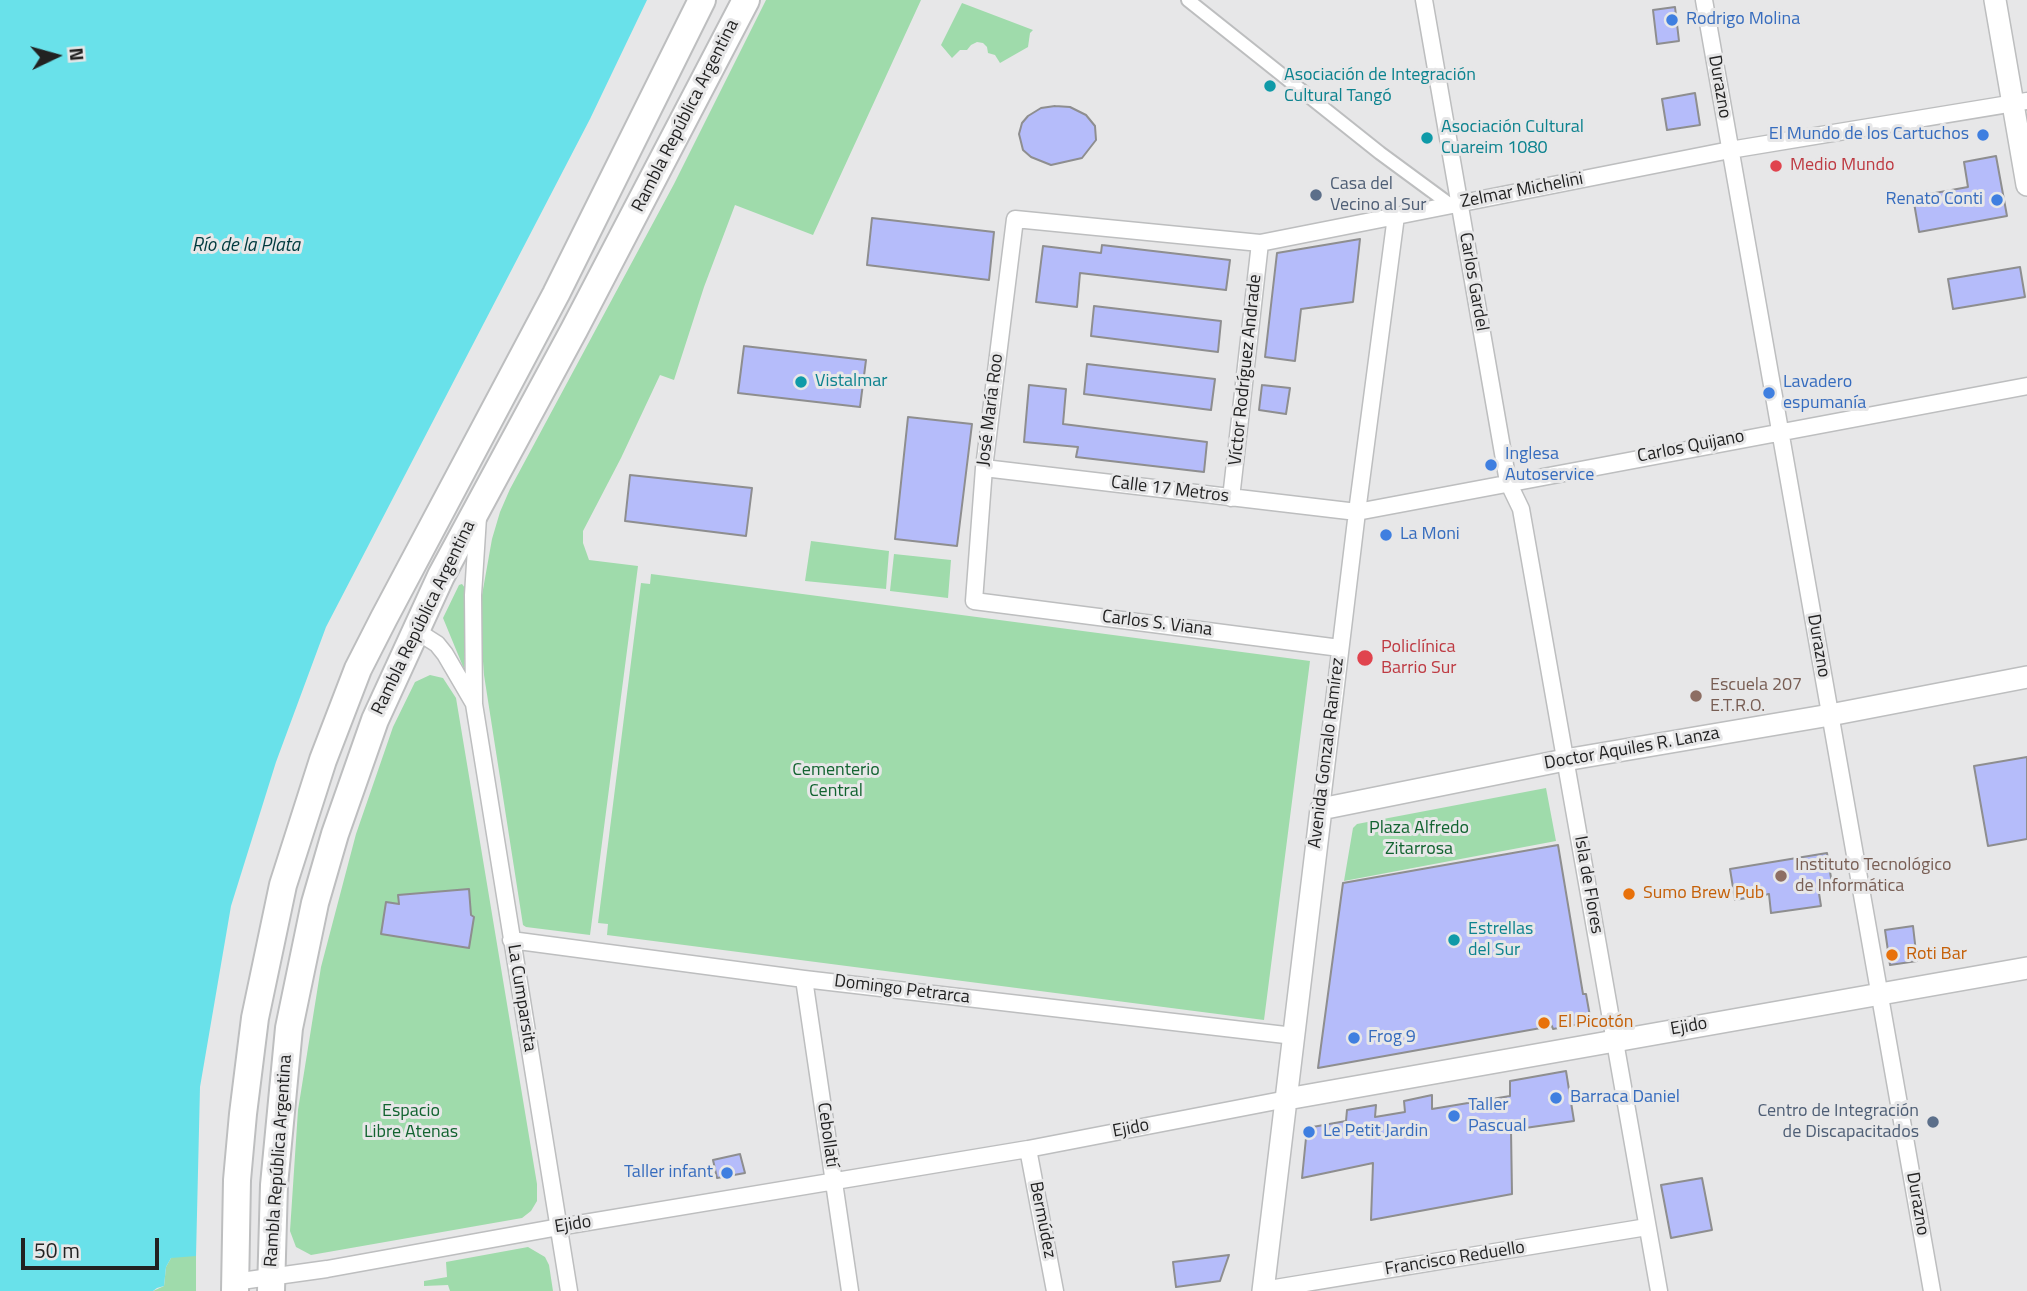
<!DOCTYPE html>
<meta charset="utf-8">
<style>
body{margin:0}
#map{position:relative;width:2027px;height:1291px;overflow:hidden;background:#e7e7e8;font-family:"Titillium Web",sans-serif}
canvas{display:block}
.north{position:absolute;left:21px;top:21px;width:70px;height:70px;-webkit-text-stroke:5px #e7e7e8;paint-order:stroke;rotate:85deg;font-size:19px;font-weight:700;line-height:28px;text-align:center;color:#222}
.north::after{content:'';display:block;margin:auto;width:24px;height:32px;background:#222;clip-path:polygon(50% 0,100% 100%,50% 72%,0 100%)}
.scale{position:absolute;left:21px;top:1238px;width:138px;height:32px;box-sizing:border-box;border:4px solid #222;border-top:0;padding-left:9px;font-size:21px;line-height:24px;white-space:nowrap;color:#222;-webkit-text-stroke:5px #e7e7e8;paint-order:stroke}
</style>
<div id="map">
<canvas width="2027" height="1291"></canvas>
<div class="north">N</div>
<div class="scale">50 m</div>
</div>
<script>
const c = document.querySelector('canvas').getContext('2d');
c.lineJoin = 'round';
function fillPath(path, color) {
  c.fillStyle = color;
  c.fill(path, 'evenodd');
}
function shape(rows) {
  const path = new Path2D();
  for (const r of rows) {
    path.moveTo(r[0], r[1]);
    for (let i = 2; i < r.length; i += 2) path.lineTo(r[i], r[i + 1]);
  }
  return path;
}
function stroke(path, color, width, dash) {
  c.strokeStyle = color;
  c.lineWidth = width;
  c.lineCap = dash ? 'butt' : 'round';
  c.setLineDash(dash || []);
  c.stroke(path);
}
function drawText(font, color, halo, rows, align = 'center') {
  c.font = font + ' "Titillium Web",sans-serif';
  c.lineWidth = 6;
  c.setLineDash([]);
  c.textBaseline = 'middle';
  c.strokeStyle = halo;
  c.fillStyle = color;
  for (const [text, x, y, turn = 0] of rows) {
    c.save();
    c.translate(x, y);
    c.rotate((+turn || 0) * Math.PI / 180);
    c.textAlign = isNaN(turn) ? turn : align;
    if (halo) c.strokeText(text, 0, 0);
    c.fillText(text, 0, 0);
    c.restore();
  }
}
const green = shape([
 [766,0,921,0,813,235,735,205,704,287,674,380,660,375,621,458,583,531,583,543,589,560,638,566,590,935,526,927,523,925,484,675,481,635,482,595,492,539,500,512,510,489,674,184],
 [962,3,1033,30,1030,33,1028,47,1000,63,995,55,988,53,987,47,983,43,977,42,971,45,967,50,960,50,952,58,941,45],
 [811,541,889,551,886,589,805,581],
 [894,554,951,560,948,598,890,591],
 [651,574,1310,661,1264,1020,607,935,608,924,598,923,641,583,650,584],
 [459,585,462,584,465,588,464,669,443,618],
 [430,675,443,678,456,698,537,1184,537,1201,531,1211,522,1218,311,1255,296,1247,290,1231,298,1110,321,967,356,834,393,727,415,682],
 [1546,788,1556,841,1344,881,1353,828,1357,824],
 [528,1247,545,1257,549,1265,553,1291,450,1291,448,1285,424,1286,424,1281,447,1277,446,1262],
 [176,1256,196,1256,196,1291,153,1291,164,1286,166,1267,171,1258]
]);
const water = shape([
 [0,0,647,0,590,119,326,627,276,762,231,906,200,1087,196,1256,171,1258,166,1267,164,1286,157,1288,153,1291,0,1291]
]);
const building = shape([
 [1675,7,1679,41,1657,44,1653,10,1675,7],
 [1695,93,1700,125,1667,130,1662,99,1695,93],
 [1055,106,1070,107,1086,115,1095,126,1096,140,1082,158,1051,165,1031,157,1023,150,1019,134,1022,123,1028,116,1041,108,1055,106],
 [1996,156,2007,216,1919,232,1913,197,1968,187,1964,162,1996,156],
 [872,218,994,232,989,280,867,265,872,218],
 [1360,239,1353,302,1301,309,1295,361,1265,357,1277,253,1360,239],
 [1102,245,1230,260,1226,290,1080,273,1077,307,1036,302,1043,246,1101,253,1102,245],
 [2020,267,2025,297,1953,309,1948,279,2020,267],
 [1094,306,1221,321,1218,352,1091,336,1094,306],
 [744,346,866,360,860,407,738,393,744,346],
 [1087,364,1215,379,1211,410,1084,394,1087,364],
 [1029,385,1066,389,1063,424,1207,442,1204,472,1076,457,1078,447,1024,442,1029,385],
 [1262,385,1290,388,1286,414,1259,410,1262,385],
 [908,417,972,424,957,546,895,539,908,417],
 [630,475,752,488,746,536,625,521,630,475],
 [2027,757,2027,839,1988,846,1974,766,2027,757],
 [1558,845,1583,994,1586,994,1591,1022,1553,1029,1552,1026,1318,1068,1343,883,1558,845],
 [1827,853,1832,884,1818,887,1821,906,1771,913,1769,894,1735,900,1730,869,1827,853],
 [469,889,471,915,474,917,469,948,381,934,386,902,399,904,398,895,469,889],
 [1913,926,1917,961,1890,965,1885,930,1913,926],
 [1566,1071,1574,1121,1511,1130,1512,1194,1371,1220,1373,1163,1302,1178,1307,1128,1346,1121,1347,1110,1376,1105,1375,1117,1405,1112,1404,1101,1432,1095,1432,1109,1510,1096,1510,1081,1566,1071],
 [740,1154,745,1173,717,1178,713,1160,740,1154],
 [1702,1178,1712,1230,1671,1238,1661,1185,1702,1178],
 [1229,1255,1220,1281,1176,1287,1173,1262,1229,1255]
]);
const pedestrian = shape([
 [1188,0,1380,153,1452,206]
]);
const minor = shape([
 [1424,0,1508,482,1521,509,1659,1291],
 [1704,0,1932,1291],
 [984,468,1357,512,2027,386],
 [1231,498,1260,243],
 [478,517,473,595,474,704,569,1291],
 [413,633,426,637,437,644,445,654,473,702],
 [1340,648,974,601,984,468,1015,219,1260,243,1730,150,2027,101],
 [1321,809,1357,512,1396,216],
 [511,940,804,979,1294,1036],
 [804,979,850,1291],
 [1028,1149,1055,1291],
 [234,1282,327,1269,559,1227,1028,1149,1287,1099],
 [1263,1290,1647,1227]
]);
const tertiary = shape([
 [1995,0,2027,185],
 [1287,1099,2027,968],
 [1263,1291,1321,809,1565,760,1830,715,2027,677]
]);
const primary = shape([
 [235,1291,237,1180,243,1114,255,1018,283,885,323,760,358,669,384,618,556,294,702,0],
 [271,1291,274,1185,289,1028,315,903,335,834,375,720,441,576,574,330,746,0]
]);
const markers = [
 [1672,20,7,"#3f7fe0"],
 [1270,86,7,"#0f9aa8"],
 [1983,135,7,"#3f7fe0"],
 [1427,138,7,"#0f9aa8"],
 [1776,166,7,"#e0444e"],
 [1316,195,7,"#5c6f8a"],
 [1997,200,7,"#3f7fe0"],
 [801,382,7,"#0f9aa8"],
 [1769,393,7,"#3f7fe0"],
 [1491,465,7,"#3f7fe0"],
 [1386,535,7,"#3f7fe0"],
 [1365,658,9,"#e0444e"],
 [1696,696,7,"#8d6e63"],
 [1781,876,7,"#8d6e63"],
 [1629,894,7,"#e8710a"],
 [1454,940,7,"#0f9aa8"],
 [1892,955,7,"#e8710a"],
 [1544,1023,7,"#e8710a"],
 [1354,1038,7,"#3f7fe0"],
 [1556,1098,7,"#3f7fe0"],
 [1454,1116,7,"#3f7fe0"],
 [1933,1122,7,"#5c6f8a"],
 [1309,1132,7,"#3f7fe0"],
 [727,1173,7,"#3f7fe0"]
];
const shopNames = [
 ["Rodrigo Molina",1686,20],
 ["El Mundo de los Cartuchos",1969,135,"right"],
 ["Renato Conti",1983,200,"right"],
 ["Lavadero",1783,383],
 ["espumanía",1783,404],
 ["Inglesa",1505,455],
 ["Autoservice",1505,476],
 ["La Moni",1400,535],
 ["Frog 9",1368,1038],
 ["Barraca Daniel",1570,1098],
 ["Taller",1468,1106],
 ["Pascual",1468,1127],
 ["Le Petit Jardin",1323,1132],
 ["Taller infant",713,1173,"right"]
];
const cultureNames = [
 ["Asociación de Integración",1284,76],
 ["Cultural Tangó",1284,97],
 ["Asociación Cultural",1441,128],
 ["Cuareim 1080",1441,149],
 ["Vistalmar",815,382],
 ["Estrellas",1468,930],
 ["del Sur",1468,951]
];
const streetNames = [
 ["Durazno",1719,87,80],
 ["Rambla República Argentina",686,116,-63],
 ["Zelmar Michelini",1522,191,-11],
 ["Carlos Gardel",1473,282,80],
 ["Víctor Rodríguez Andrade",1246,370,-84],
 ["José María Roo",991,410,-83],
 ["Carlos Quijano",1691,447,-11],
 ["Calle 17 Metros",1170,490,7],
 ["Rambla República Argentina",424,618,-64],
 ["Carlos S. Viana",1157,624,7],
 ["Durazno",1818,646,80],
 ["Doctor Aquiles R. Lanza",1632,749,-10],
 ["Avenida Gonzalo Ramírez",1327,753,-83],
 ["Isla de Flores",1588,885,80],
 ["Domingo Petrarca",902,990,7],
 ["La Cumparsita",521,998,81],
 ["Ejido",1689,1027,-10],
 ["Ejido",1131,1129,-11],
 ["Cebollatí",827,1135,82],
 ["Rambla República Argentina",279,1161,-86],
 ["Durazno",1917,1204,80],
 ["Bermúdez",1042,1220,79],
 ["Ejido",573,1225,-9],
 ["Francisco Reduello",1455,1259,-9]
];
const healthNames = [
 ["Medio Mundo",1790,166],
 ["Policlínica",1381,648],
 ["Barrio Sur",1381,669]
];
const serviceNames = [
 ["Casa del",1330,185],
 ["Vecino al Sur",1330,206],
 ["Centro de Integración",1919,1112,"right"],
 ["de Discapacitados",1919,1133,"right"]
];
const educationNames = [
 ["Escuela 207",1710,686],
 ["E.T.R.O.",1710,707],
 ["Instituto Tecnológico",1795,866],
 ["de Informática",1795,887]
];
const parkNames = [
 ["Cementerio",836,771],
 ["Central",836,792],
 ["Plaza Alfredo",1419,829],
 ["Zitarrosa",1419,850],
 ["Espacio",411,1112],
 ["Libre Atenas",411,1133]
];
const foodNames = [
 ["Sumo Brew Pub",1643,894],
 ["Roti Bar",1906,955],
 ["El Picotón",1558,1023]
];
const waterNames = [
 ["Río de la Plata",246,246]
];
fillPath(green, '#9fdbab');
fillPath(water, '#69e1ea');
fillPath(building, '#b5bcfa');
stroke(building, '#8e8e8f', 2);
stroke(pedestrian, '#bdbebf', 16);
stroke(minor, '#bdbebf', 19);
stroke(tertiary, '#bdbebf', 24);
stroke(primary, '#bdbebf', 30);
stroke(pedestrian, '#fff', 12);
stroke(minor, '#fff', 16);
stroke(tertiary, '#fff', 21);
stroke(primary, '#fff', 26);
for (const [x, y, r, color] of markers) {
  const dot = new Path2D();
  dot.arc(x, y, r, 0, 2 * Math.PI);
  c.fillStyle = color;
  c.fill(dot);
  stroke(dot, '#e7e7e8', 2.5);
}
drawText('18px', '#366cbe', '#e7e7e8', shopNames, 'left');
drawText('18px', '#0d838f', '#e7e7e8', cultureNames, 'left');
drawText('18px', '#222', '#e7e7e8', streetNames);
drawText('18px', '#be3a42', '#e7e7e8', healthNames, 'left');
drawText('18px', '#4e5e75', '#e7e7e8', serviceNames, 'left');
drawText('18px', '#785e54', '#e7e7e8', educationNames, 'left');
drawText('18px', '#126330', '#e7e7e8', parkNames);
drawText('18px', '#c56008', '#e7e7e8', foodNames, 'left');
drawText('italic 19px', '#003a3e', '#e7e7e8', waterNames);
</script>
